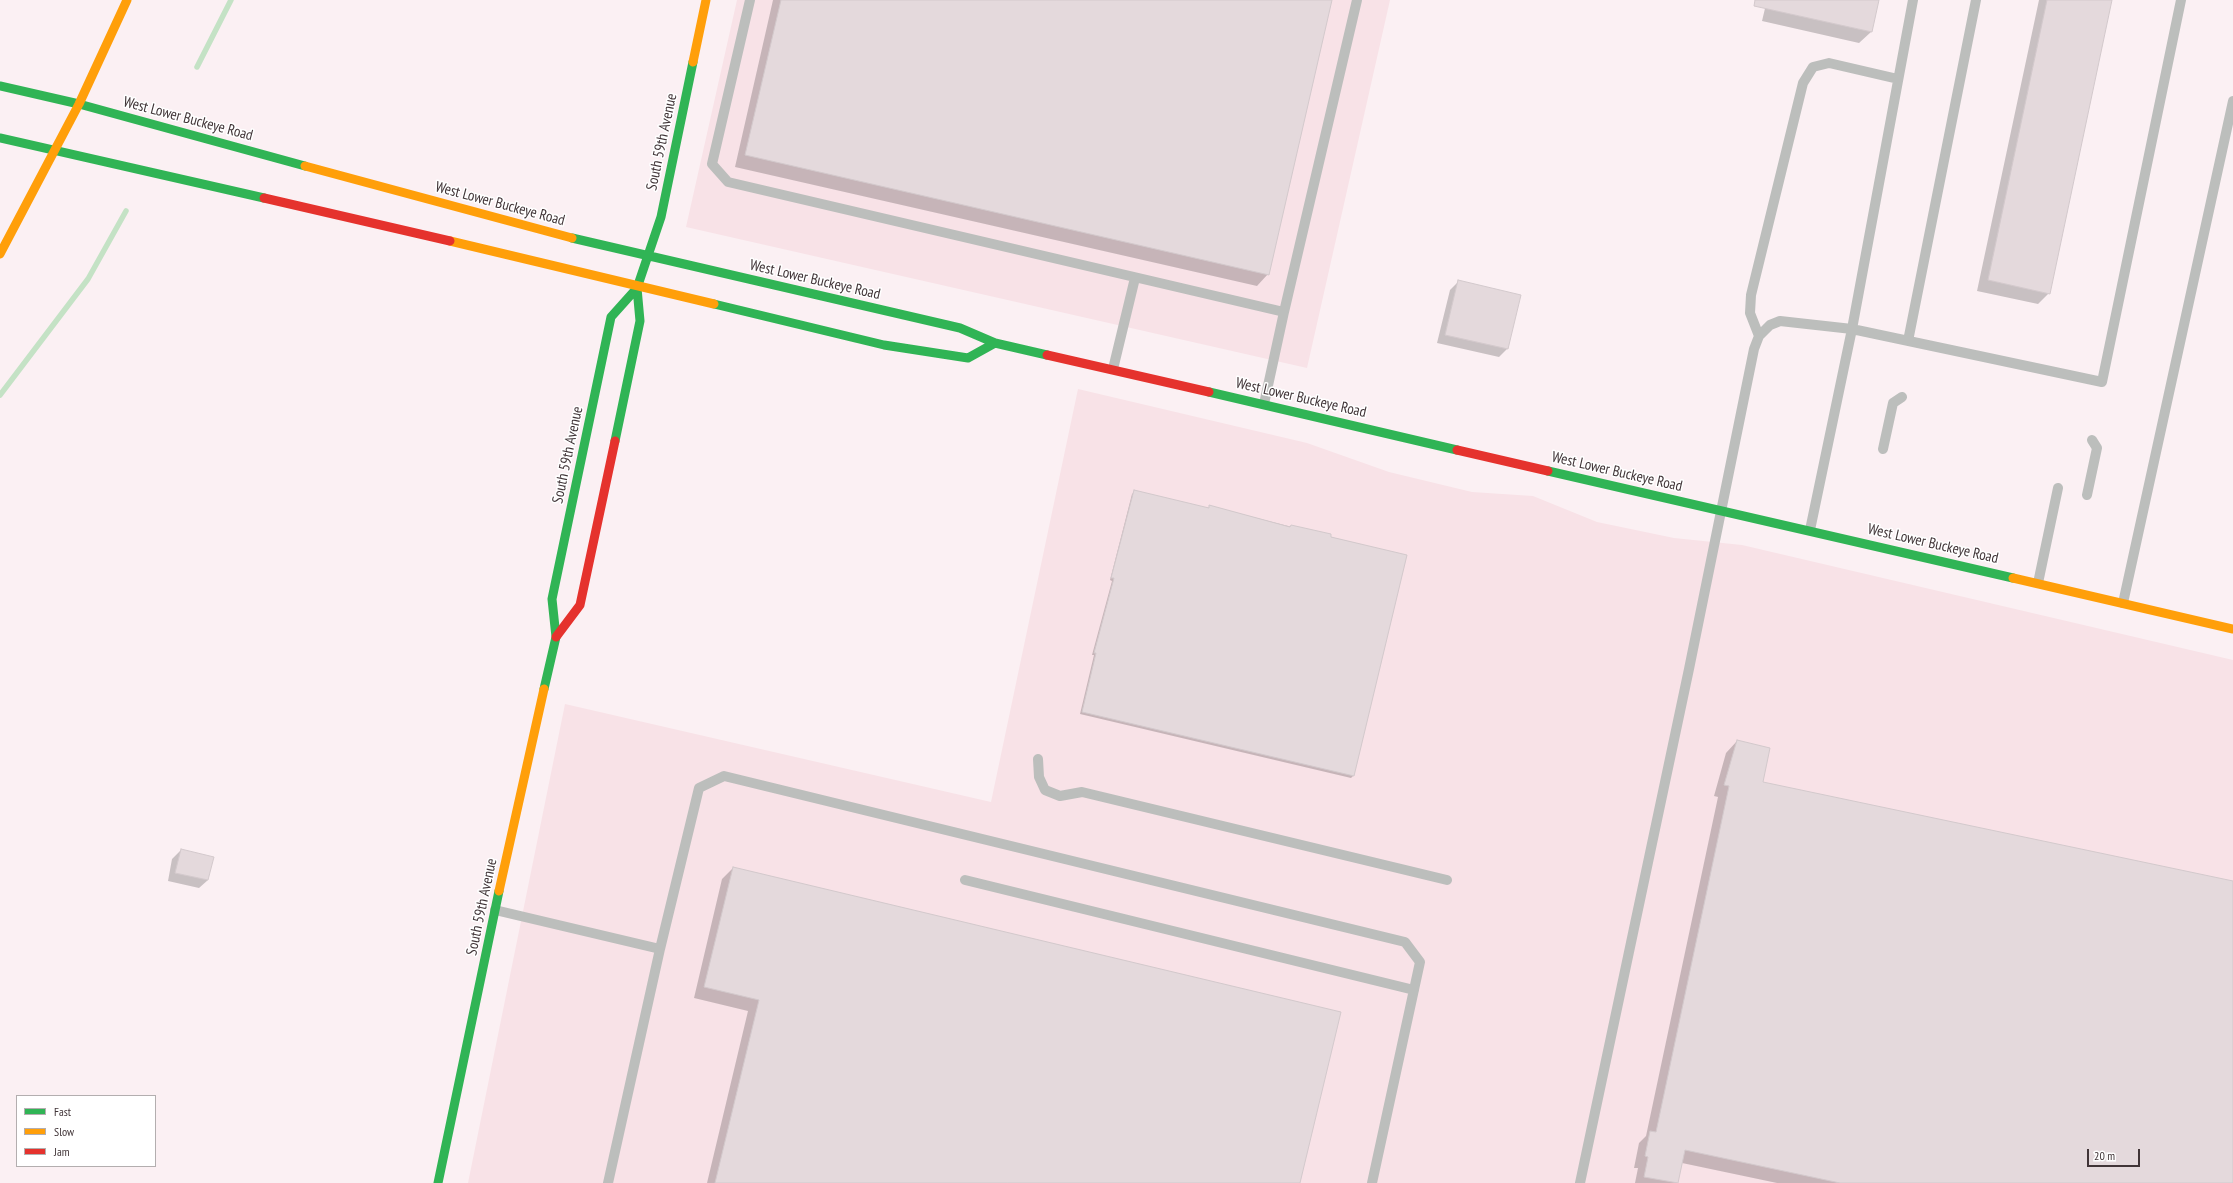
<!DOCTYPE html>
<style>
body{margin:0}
#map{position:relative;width:2233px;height:1183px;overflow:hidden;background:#fbf0f3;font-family:"PT Sans Narrow",sans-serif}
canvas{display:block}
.legend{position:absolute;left:16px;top:1095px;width:140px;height:72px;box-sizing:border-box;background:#fff;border:1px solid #b3aeaf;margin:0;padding:5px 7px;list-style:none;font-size:12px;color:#403437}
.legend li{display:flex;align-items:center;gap:8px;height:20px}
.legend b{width:20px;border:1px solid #b3aeaf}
.scale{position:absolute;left:2087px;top:1149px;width:53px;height:18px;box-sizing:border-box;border:2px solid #403437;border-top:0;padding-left:5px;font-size:12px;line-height:14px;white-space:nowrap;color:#403437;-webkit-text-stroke:3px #fff;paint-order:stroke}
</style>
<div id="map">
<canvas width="2233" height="1183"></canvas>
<ul class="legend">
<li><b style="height:5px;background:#30b455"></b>Fast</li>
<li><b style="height:5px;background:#ff9f0a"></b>Slow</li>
<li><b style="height:5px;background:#e5322d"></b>Jam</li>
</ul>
<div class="scale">20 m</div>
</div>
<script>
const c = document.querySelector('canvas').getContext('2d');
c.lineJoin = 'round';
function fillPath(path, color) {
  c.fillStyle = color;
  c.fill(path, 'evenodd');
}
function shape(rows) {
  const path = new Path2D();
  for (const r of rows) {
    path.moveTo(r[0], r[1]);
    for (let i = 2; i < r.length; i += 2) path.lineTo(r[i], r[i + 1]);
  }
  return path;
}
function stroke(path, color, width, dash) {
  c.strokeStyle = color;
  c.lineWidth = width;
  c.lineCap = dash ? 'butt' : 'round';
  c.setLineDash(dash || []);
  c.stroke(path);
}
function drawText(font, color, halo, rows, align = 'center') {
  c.font = font + ' "PT Sans Narrow",sans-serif';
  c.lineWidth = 3;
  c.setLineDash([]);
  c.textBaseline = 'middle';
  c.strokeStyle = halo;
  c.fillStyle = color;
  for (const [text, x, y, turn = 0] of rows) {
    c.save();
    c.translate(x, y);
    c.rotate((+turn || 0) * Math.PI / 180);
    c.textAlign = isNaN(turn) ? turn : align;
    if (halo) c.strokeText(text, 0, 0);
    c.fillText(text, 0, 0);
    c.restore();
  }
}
const built = shape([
 [737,0,1390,0,1307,368,686,227],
 [1078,389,1307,443,1389,472,1472,492,1533,496,1597,522,1674,538,1742,545,2233,660,2233,1183,468,1183,565,704,991,802]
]);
const shadow = shape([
 [773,0,1331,0,1268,274,1257,286,735,167],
 [1767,0,1878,0,1871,32,1859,43,1762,21],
 [2039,0,2111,0,2049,293,2038,304,1977,291],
 [1458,282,1520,296,1507,349,1499,357,1437,343,1450,290],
 [1135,491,1208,509,1210,506,1405,556,1353,776,1351,778,1080,714,1094,655,1092,655,1112,581,1110,580,1132,494],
 [1737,741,1762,783,2233,882,2233,1183,1777,1183,1682,1163,1677,1183,1635,1183,1638,1168,1634,1168,1639,1143,1646,1136,1718,797,1714,796,1726,753],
 [181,850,208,880,199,888,168,881,172,859],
 [733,868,1299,1183,707,1183,748,1011,694,998,722,879]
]);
const stream = shape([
 [197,67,231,0],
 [0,395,88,279,126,211]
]);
const building = shape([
 [781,0,1332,0,1269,275,745,155,781,0],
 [1755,0,1879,0,1872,32,1754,6,1755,0],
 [2047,0,2112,0,2050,294,1988,280,2047,0],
 [1458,280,1521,295,1508,349,1445,335,1458,280],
 [1134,490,1209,508,1209,505,1290,527,1291,525,1331,534,1331,537,1407,555,1354,776,1082,712,1096,653,1094,653,1114,578,1111,578,1134,490],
 [1737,740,1770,748,1763,782,2233,881,2233,1183,1840,1183,1685,1150,1678,1183,1644,1177,1648,1157,1645,1156,1650,1131,1656,1132,1729,786,1724,785,1737,740],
 [181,849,214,857,208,880,175,873,181,849],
 [733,867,1341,1012,1300,1183,715,1183,759,1000,704,987,733,867]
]);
const lane = shape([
 [750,0,712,164,728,182,1284,312,1264,404],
 [1284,312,1357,0],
 [1759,336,1750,313,1751,295,1803,83,1813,67,1829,63,1898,79],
 [1908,341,1976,0],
 [1113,369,1135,278],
 [1883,449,1893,403,1902,397],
 [2087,495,2097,448,2092,440],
 [1810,530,1852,329,1913,0],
 [2038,583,2058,488],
 [2123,603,2233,101],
 [1038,759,1039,777,1045,790,1060,796,1082,792,1447,880],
 [965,880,1414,990],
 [495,910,660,949,608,1183],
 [660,949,699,788,724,776,1405,942,1420,962,1372,1183],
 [1580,1183,1689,669,1754,349,1759,336,1770,325,1780,321,1852,329,2102,382,2181,0]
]);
const fast = shape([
 [0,86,79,104,305,166],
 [0,138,264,198],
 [572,238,960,328,995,343,1047,355],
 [714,304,884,345,968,358,995,343],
 [1209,392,1457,450],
 [615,441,640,321,637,288,661,217,693,62],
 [1548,471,2013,578],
 [544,689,556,637,552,599,611,317,637,288],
 [438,1183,499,891]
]);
const slow = shape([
 [693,62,706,0],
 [305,166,572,238],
 [450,241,714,304],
 [0,254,79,104,127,0],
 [2013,578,2233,629],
 [499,891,544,689]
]);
const jam = shape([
 [264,198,450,241],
 [1047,355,1209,392],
 [1457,450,1548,471],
 [556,637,580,605,615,441]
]);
const streetNames = [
 ["West Lower Buckeye Road",188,119,15],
 ["South 59th Avenue",662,142,-78],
 ["West Lower Buckeye Road",500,204,15],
 ["West Lower Buckeye Road",815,280,13],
 ["West Lower Buckeye Road",1301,398,13],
 ["South 59th Avenue",568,455,-78],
 ["West Lower Buckeye Road",1617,472,13],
 ["West Lower Buckeye Road",1933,544,13],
 ["South 59th Avenue",482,907,-78]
];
fillPath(built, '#f8e2e7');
fillPath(shadow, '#0003');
stroke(stream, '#c4e2c5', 5.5);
fillPath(building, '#e4d9dc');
stroke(building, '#d3c9cc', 1);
stroke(lane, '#bcbebc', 10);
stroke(fast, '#30b455', 9);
stroke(slow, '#ff9f0a', 9);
stroke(jam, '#e5322d', 9);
drawText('15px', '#403437', '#fff', streetNames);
</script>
